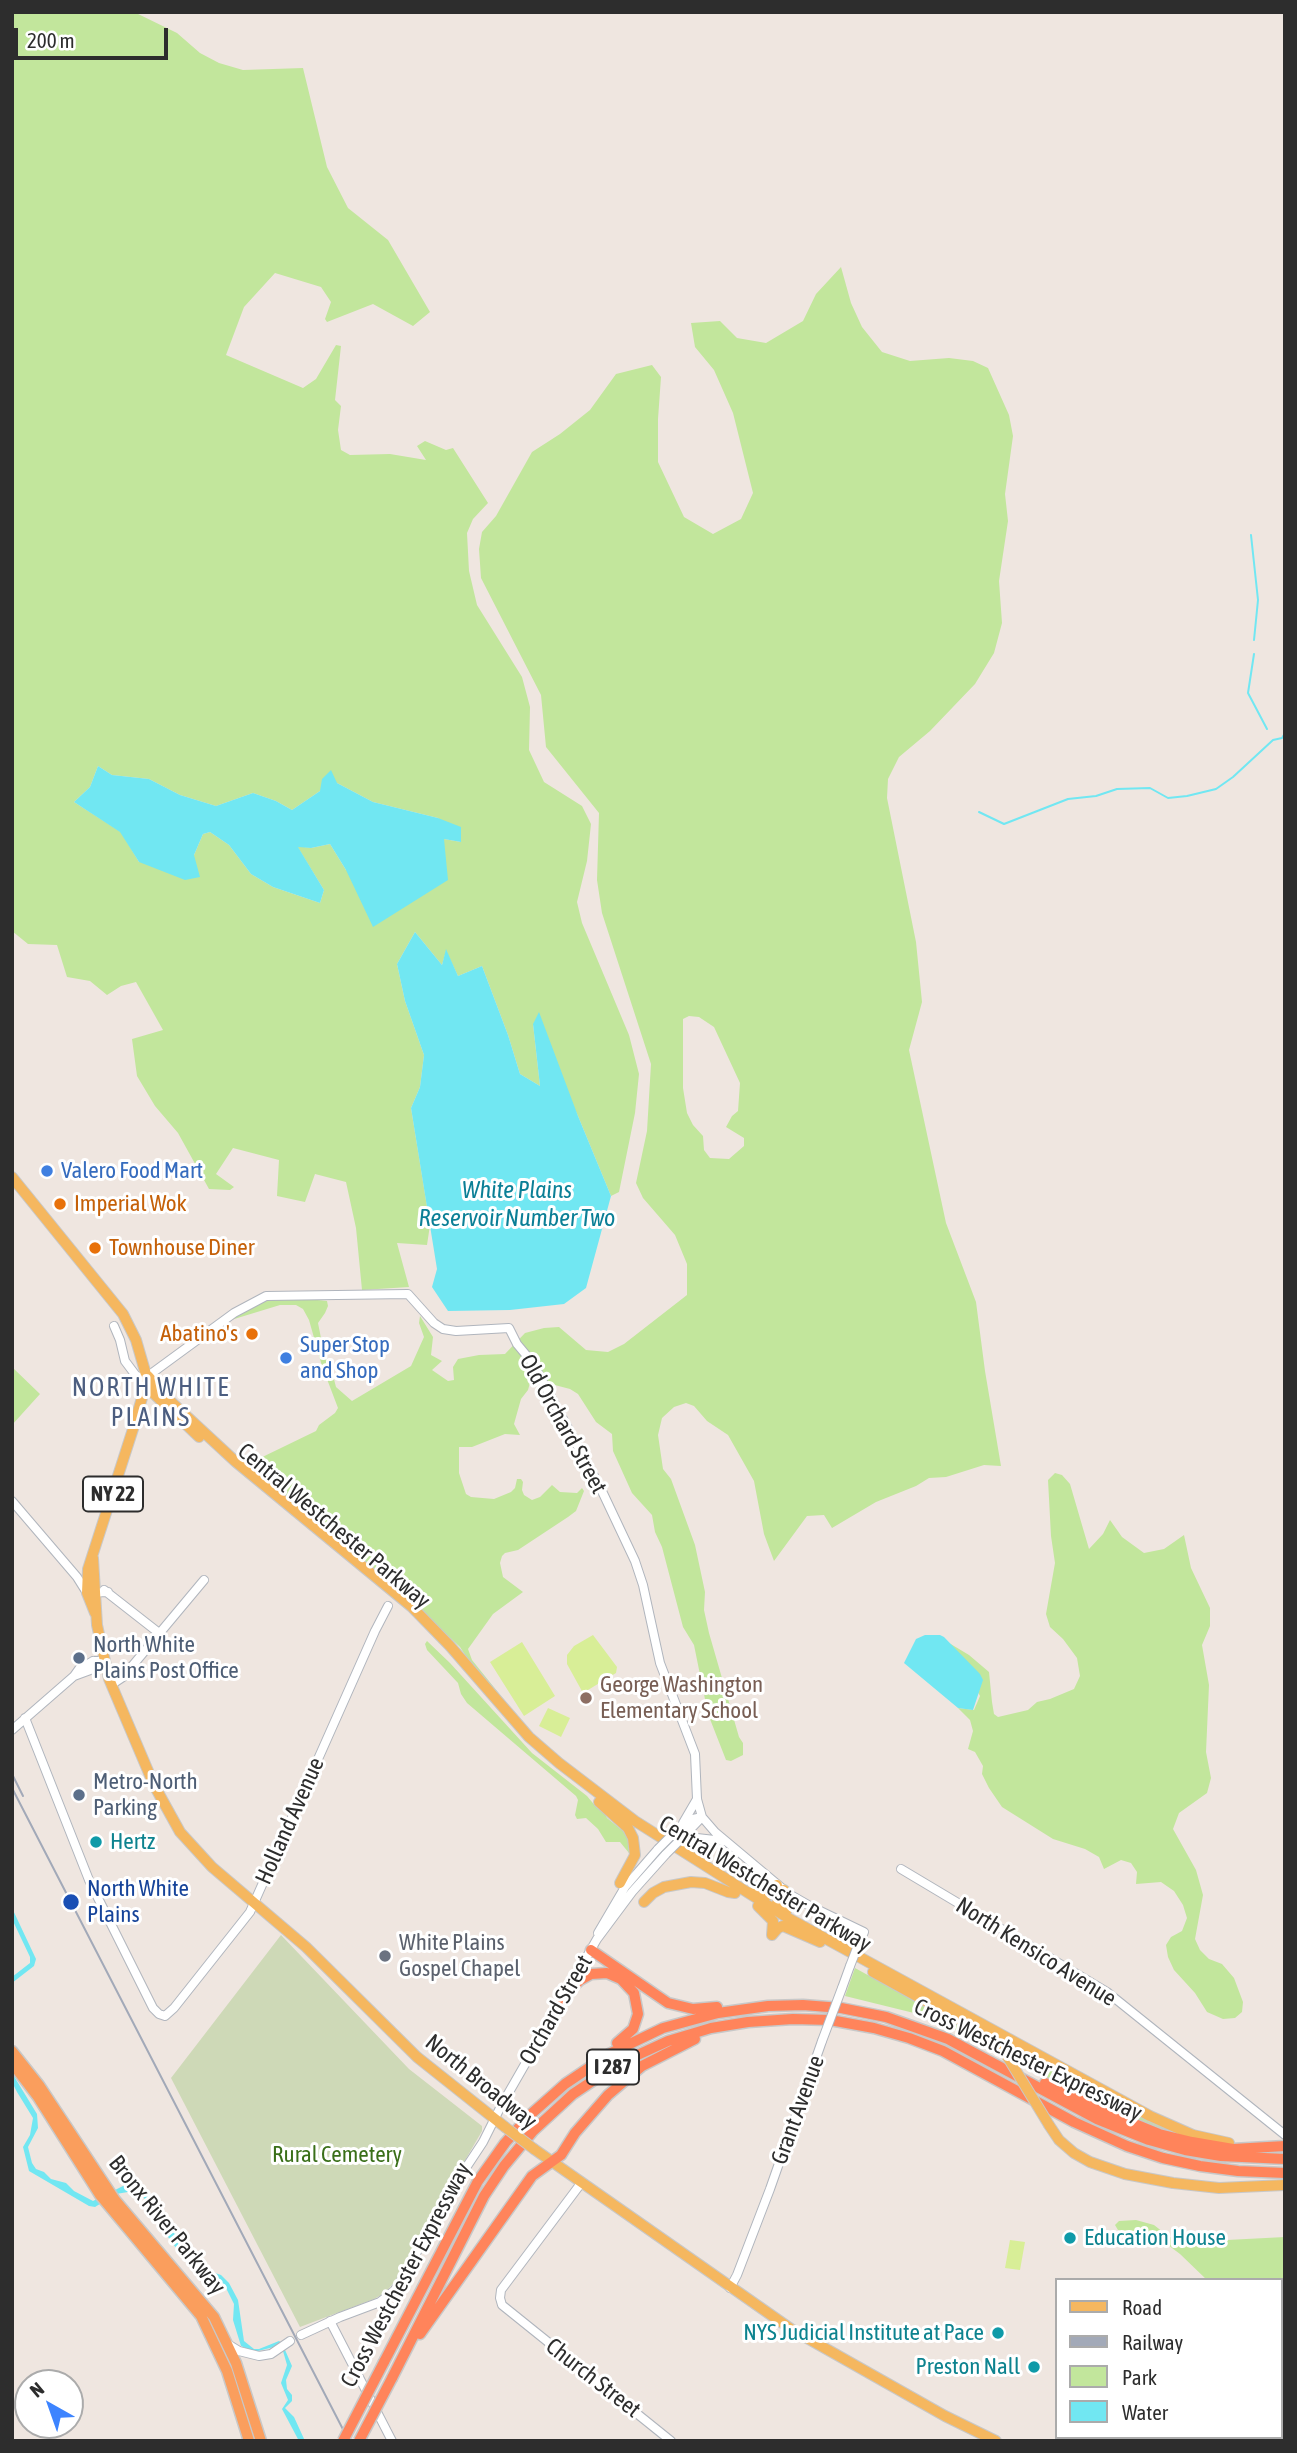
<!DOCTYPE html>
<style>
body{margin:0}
#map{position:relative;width:1297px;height:2453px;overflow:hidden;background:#efe6e0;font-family:"Asap Condensed",sans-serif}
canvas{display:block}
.frame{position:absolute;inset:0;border:14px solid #2d2d2d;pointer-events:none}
.legend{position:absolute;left:1055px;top:2278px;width:228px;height:161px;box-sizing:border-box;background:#fff;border:2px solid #ababab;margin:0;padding:9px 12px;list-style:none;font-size:21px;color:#2d2d2d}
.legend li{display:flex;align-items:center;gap:14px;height:35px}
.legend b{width:35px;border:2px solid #ababab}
.north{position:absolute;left:14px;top:2369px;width:70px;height:70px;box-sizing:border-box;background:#fff;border:2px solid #ababab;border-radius:50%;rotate:320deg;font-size:19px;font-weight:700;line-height:28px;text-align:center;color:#2d2d2d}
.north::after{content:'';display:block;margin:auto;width:24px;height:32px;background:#3d84ff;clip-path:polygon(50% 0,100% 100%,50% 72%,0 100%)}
.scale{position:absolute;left:14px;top:28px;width:154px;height:32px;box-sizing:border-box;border:4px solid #2d2d2d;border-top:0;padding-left:9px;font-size:21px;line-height:24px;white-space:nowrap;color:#2d2d2d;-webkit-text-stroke:5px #fff;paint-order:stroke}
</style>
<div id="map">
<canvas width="1297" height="2453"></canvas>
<div class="frame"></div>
<ul class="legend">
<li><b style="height:9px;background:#f5b75f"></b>Road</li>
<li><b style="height:9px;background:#a2a9b8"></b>Railway</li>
<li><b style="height:19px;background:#c2e69c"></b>Park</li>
<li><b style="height:19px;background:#71e7f2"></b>Water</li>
</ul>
<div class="north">N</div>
<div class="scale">200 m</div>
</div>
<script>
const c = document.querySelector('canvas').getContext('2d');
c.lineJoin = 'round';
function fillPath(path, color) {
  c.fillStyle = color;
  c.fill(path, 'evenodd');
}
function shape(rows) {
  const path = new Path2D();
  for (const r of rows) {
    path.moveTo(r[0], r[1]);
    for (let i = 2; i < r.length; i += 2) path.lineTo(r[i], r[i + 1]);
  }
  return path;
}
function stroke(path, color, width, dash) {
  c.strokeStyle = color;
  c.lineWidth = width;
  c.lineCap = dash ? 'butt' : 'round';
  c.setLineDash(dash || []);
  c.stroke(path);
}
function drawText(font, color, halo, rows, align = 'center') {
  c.font = font + ' "Asap Condensed",sans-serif';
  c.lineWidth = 6;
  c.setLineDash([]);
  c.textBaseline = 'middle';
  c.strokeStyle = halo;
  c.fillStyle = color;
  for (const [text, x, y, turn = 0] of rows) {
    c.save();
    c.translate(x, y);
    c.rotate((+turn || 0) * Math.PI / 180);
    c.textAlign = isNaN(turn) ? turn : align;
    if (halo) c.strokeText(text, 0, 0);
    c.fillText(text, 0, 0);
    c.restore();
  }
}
const green = shape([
 [12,12,134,12,177,33,200,53,219,63,243,70,303,68,327,167,348,208,388,240,430,312,413,326,373,304,327,322,325,319,331,302,321,287,275,273,244,307,226,355,303,388,316,379,336,345,341,346,335,400,341,406,338,430,341,450,350,455,390,454,426,460,417,446,425,441,446,450,453,448,488,503,473,519,467,533,469,571,477,605,522,677,530,707,529,750,544,782,582,806,591,824,587,861,577,902,582,923,629,1035,639,1074,635,1113,619,1192,611,1196,578,1116,533,1024,540,1086,520,1074,508,1035,482,966,458,976,446,951,442,965,415,932,397,964,405,1001,424,1055,420,1087,411,1108,430,1225,427,1245,397,1243,409,1287,362,1290,356,1228,346,1182,315,1174,305,1202,277,1196,279,1160,233,1148,216,1174,234,1187,230,1190,209,1189,178,1133,155,1106,137,1076,132,1039,163,1030,136,982,121,986,107,995,90,981,67,977,57,945,28,944,12,931],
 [98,766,112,775,149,779,180,795,216,806,253,793,276,801,292,810,320,791,337,783,373,802,438,818,461,842,444,839,346,870,330,844,311,848,297,846,324,890,320,903,273,887,251,874,229,845,210,832,203,834,194,855,139,862,121,832,74,802,90,787],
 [841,267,851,303,862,327,882,352,910,361,949,358,973,361,988,368,1009,415,1013,436,1005,494,1008,521,999,581,1002,623,994,653,975,684,930,731,899,757,888,779,887,798,916,942,922,1002,909,1050,946,1223,976,1302,985,1371,1001,1466,984,1465,946,1477,929,1478,916,1486,876,1502,832,1528,824,1515,807,1516,774,1561,764,1534,754,1481,728,1435,707,1421,694,1406,686,1403,674,1407,662,1418,658,1435,663,1469,671,1479,695,1545,705,1592,704,1610,709,1633,739,1737,743,1743,743,1755,731,1761,726,1760,708,1714,694,1645,683,1627,662,1547,655,1532,652,1515,632,1493,613,1451,612,1434,596,1422,578,1394,570,1389,547,1383,529,1370,530,1383,528,1390,521,1399,514,1424,520,1435,505,1434,472,1447,459,1447,459,1473,466,1494,471,1497,494,1499,511,1492,515,1488,517,1479,521,1479,523,1482,522,1490,524,1495,532,1500,540,1497,552,1485,560,1492,577,1493,582,1488,584,1491,576,1511,568,1517,518,1550,505,1553,502,1556,500,1563,503,1577,523,1592,493,1614,468,1649,472,1660,518,1717,469,1661,460,1647,398,1589,248,1466,250,1463,316,1431,319,1425,335,1413,338,1408,322,1366,309,1320,303,1309,296,1305,280,1305,231,1320,262,1302,290,1297,327,1301,328,1306,325,1313,318,1323,325,1358,330,1364,336,1387,352,1401,411,1366,424,1337,419,1323,420,1316,433,1337,431,1355,442,1361,432,1370,448,1381,454,1380,453,1367,458,1359,479,1355,505,1354,525,1333,544,1328,559,1327,586,1350,608,1352,624,1344,687,1295,687,1264,675,1235,643,1198,636,1183,647,1131,651,1064,602,913,597,880,599,813,546,747,541,695,481,578,479,549,482,532,496,516,532,452,560,434,590,410,616,374,652,365,661,377,658,419,658,462,684,517,713,534,741,519,753,493,733,413,714,370,695,347,691,323,720,321,737,338,766,343,803,321,816,294],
 [689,1016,699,1017,714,1027,740,1083,738,1111,732,1116,726,1127,744,1138,744,1146,729,1159,710,1158,704,1150,703,1136,693,1125,687,1113,683,1088,683,1019],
 [12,1367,40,1394,12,1425],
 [1055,1473,1062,1475,1070,1484,1089,1549,1103,1534,1110,1520,1122,1537,1144,1553,1164,1549,1184,1535,1191,1568,1210,1608,1210,1626,1202,1645,1209,1685,1206,1752,1211,1778,1207,1793,1179,1813,1173,1829,1196,1870,1203,1895,1195,1939,1200,1950,1209,1959,1222,1964,1234,1978,1243,2002,1242,2012,1235,2018,1223,2019,1207,2012,1195,1993,1174,1970,1168,1957,1166,1945,1171,1937,1182,1931,1187,1918,1183,1905,1174,1891,1161,1882,1136,1884,1137,1872,1131,1863,1121,1860,1104,1869,1099,1857,1085,1849,1053,1839,1002,1807,989,1788,982,1774,983,1766,975,1752,968,1749,973,1731,970,1720,958,1708,974,1710,980,1696,957,1652,949,1643,969,1655,989,1672,992,1702,994,1714,998,1717,1028,1710,1037,1702,1050,1699,1074,1689,1080,1676,1077,1658,1063,1639,1050,1627,1046,1614,1055,1563,1051,1536,1048,1480],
 [427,1641,450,1663,532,1753,587,1796,597,1808,604,1812,607,1818,623,1831,628,1839,629,1853,620,1842,606,1842,598,1829,586,1818,577,1819,575,1815,578,1800,576,1796,467,1703,461,1694,458,1683,427,1650,425,1644],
 [855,1968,985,2040,1000,2053,954,2029,918,2014,845,1996],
 [992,2034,1156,2124,1189,2138,1148,2127,1062,2088,1016,2063,1008,2050],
 [1136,2220,1154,2225,1168,2236,1178,2241,1188,2242,1285,2237,1285,2298,1281,2308,1281,2280,1207,2280,1180,2254,1156,2236,1147,2233,1124,2233,1118,2230,1115,2225,1119,2221]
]);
const cemetery = shape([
 [281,1935,409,2069,482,2126,482,2131,396,2280,385,2293,374,2299,300,2327,171,2078]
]);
const pitch = shape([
 [593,1635,617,1667,616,1673,583,1693,567,1664,567,1655,574,1646],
 [522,1642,555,1696,524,1716,490,1662],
 [548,1708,570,1718,561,1737,539,1726],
 [1010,2240,1025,2242,1020,2270,1005,2268]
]);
const water = shape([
 [98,766,112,775,149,779,180,795,216,806,253,793,276,801,292,810,320,791,322,779,331,770,337,783,373,802,438,818,461,827,461,842,444,839,448,880,373,927,346,870,330,844,311,848,298,847,324,890,320,903,273,887,251,874,229,845,210,832,203,834,194,855,200,877,185,880,139,862,120,832,74,802,90,787],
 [415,932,442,965,446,949,458,976,482,966,508,1035,520,1074,540,1086,533,1024,539,1012,578,1116,611,1196,586,1288,564,1304,510,1310,448,1311,432,1287,437,1269,411,1108,420,1087,424,1055,405,1001,397,964],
 [925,1635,940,1635,944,1637,980,1674,983,1680,973,1710,958,1708,904,1663,916,1639],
 [12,1908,36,1959,34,1966,12,1983,12,1977,30,1963,30,1957,12,1919],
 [12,2073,37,2114,38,2128,28,2147,32,2163,36,2169,44,2172,51,2179,66,2183,74,2191,93,2201,125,2185,136,2187,144,2191,160,2216,179,2237,194,2263,200,2268,221,2275,229,2283,238,2300,244,2341,254,2349,259,2349,279,2341,282,2343,292,2366,286,2380,287,2389,292,2395,292,2401,285,2408,294,2417,305,2441,299,2441,282,2409,288,2400,281,2383,287,2365,283,2351,278,2346,254,2352,241,2346,233,2320,234,2304,224,2284,192,2270,155,2219,143,2196,128,2192,116,2194,95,2207,89,2206,29,2171,23,2147,30,2135,33,2118,17,2092,12,2082]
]);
const stream = shape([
 [1251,535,1258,600,1254,640],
 [1254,654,1248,693,1267,729],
 [979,812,1004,824,1068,799,1096,796,1117,789,1150,788,1168,798,1187,796,1216,789,1233,777,1273,740,1282,738,1285,733]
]);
const tertiary = shape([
 [114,1326,120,1340,125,1361,137,1377,148,1376,234,1313,266,1296,408,1294,434,1323,443,1329,456,1331,509,1328,517,1344,532,1362,601,1489,635,1561,643,1585,660,1663,695,1754,697,1799,702,1817,715,1832,789,1894,810,1906,864,1932,859,1943],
 [12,1501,77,1577,87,1593,108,1592],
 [104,1590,159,1633],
 [93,1661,104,1661,93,1669,74,1676,79,1669,93,1661],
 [111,1685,123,1677,204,1580],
 [25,1718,89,1880,153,2008,159,2014,165,2016,174,2008,250,1912,375,1631,388,1606],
 [12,1730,74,1676],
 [683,1823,697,1799],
 [670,1837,693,1819,702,1817],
 [680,1840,702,1817],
 [678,1842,697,1838,723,1841],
 [901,1869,1107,1992,1285,2135],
 [598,1933,625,1887,658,1849],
 [842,1988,850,1966],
 [582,2182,501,2290,500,2298,502,2305,671,2441],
 [730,2288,737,2275,770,2189,822,2041],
 [1281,2320,1285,2312],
 [330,2321,392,2441],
 [301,2335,340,2317,380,2302,394,2291,404,2276,444,2201,483,2142,501,2106,597,1939,632,1892,666,1854],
 [226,2343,239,2351,259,2356,271,2354,290,2341]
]);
const primary = shape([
 [12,1177,123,1314,136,1340,149,1385,154,1394,199,1437],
 [148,1376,169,1400,236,1462,412,1607,450,1646,529,1737,559,1763,635,1821,788,1918,1150,2116,1193,2135,1229,2143],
 [93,1558,97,1625,109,1679,154,1785,180,1832,212,1867,306,1947,417,2057,505,2127],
 [95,1613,87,1593,88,1569,133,1429,148,1377],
 [599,1802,628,1828,633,1838,635,1855,620,1883],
 [784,1890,777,1903,786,1912],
 [752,1892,768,1895,777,1885],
 [644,1902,653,1893,664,1887,691,1882,705,1883,728,1892,735,1893],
 [758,1906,773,1921,772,1935],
 [772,1935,778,1928,783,1926,820,1942],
 [873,1972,983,2033,1004,2051],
 [1049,2125,1059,2140,1074,2153,1090,2162,1125,2174,1173,2183,1219,2188,1285,2185],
 [534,2149,791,2329,945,2416,996,2441]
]);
const trunk = shape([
 [12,2051,39,2085,115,2200,214,2317,236,2363,261,2441],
 [12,2063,38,2097,100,2195,201,2316,227,2371,249,2441]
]);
const motorway = shape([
 [591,1950,668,2003,693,2009,717,2007],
 [561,1999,580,1980,591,1974,607,1973,623,1980],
 [617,2043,633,2029,638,2014,634,1993,621,1979],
 [1045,2083,1105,2112,1159,2134,1192,2142,1233,2149,1285,2146],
 [420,2334,532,2176,561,2155,575,2133,608,2095,642,2066,695,2039],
 [384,2362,478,2181,505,2143,530,2115,565,2084,611,2053,663,2028,718,2013,768,2006,803,2005,841,2008,886,2017,948,2039,1097,2119,1149,2140,1185,2150,1221,2156,1285,2159],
 [392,2378,484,2196,504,2166,533,2131,573,2094,618,2064,668,2041,711,2028,748,2022,793,2019,830,2020,874,2028,909,2038,943,2051,1074,2122,1127,2146,1163,2158,1200,2166,1238,2171,1285,2173]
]);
const rail = shape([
 [12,1774,23,1796],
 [12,1788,349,2441]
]);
const tertiaryBridge = shape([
 [658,1849,670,1837],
 [666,1854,678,1842],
 [850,1966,859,1943],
 [822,2041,842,1988]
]);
const primaryBridge = shape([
 [1004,2051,1049,2125],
 [505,2127,534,2149]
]);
const motorwayBridge = shape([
 [343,2441,384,2362],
 [359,2441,392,2378]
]);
const markers = [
 [47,1171,7,"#3f7fe0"],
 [60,1204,7,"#e8710a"],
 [95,1248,7,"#e8710a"],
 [252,1334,7,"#e8710a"],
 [286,1358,7,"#3f7fe0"],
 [79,1658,7,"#5c6f8a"],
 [586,1698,7,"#8d6e63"],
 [79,1795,7,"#5c6f8a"],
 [96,1842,7,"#0f9aa8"],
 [71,1902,9,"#1a4fb4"],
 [385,1956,7,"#6b7280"],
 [1070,2238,7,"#0f9aa8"],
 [998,2333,7,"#0f9aa8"],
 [1034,2367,7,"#0f9aa8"]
];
const shields = [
 [113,1494,60],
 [613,2067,52]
];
const shieldNames = [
 ["NY 22",113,1494],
 ["I 287",613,2067]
];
const shopNames = [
 ["Valero Food Mart",61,1171],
 ["Super Stop",300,1345],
 ["and Shop",300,1371]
];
const foodNames = [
 ["Imperial Wok",74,1204],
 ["Townhouse Diner",109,1248],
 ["Abatino's",238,1334,"right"]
];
const streetNames = [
 ["Old Orchard Street",563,1424,61],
 ["Central Westchester Parkway",334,1526,40],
 ["Holland Avenue",290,1821,-66],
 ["Central Westchester Parkway",765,1884,31],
 ["North Kensico Avenue",1036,1952,32],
 ["Orchard Street",556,2010,-60],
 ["Cross Westchester Expressway",1028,2060,26],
 ["North Broadway",481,2082,39],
 ["Grant Avenue",798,2110,-70],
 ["Bronx River Parkway",167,2225,51],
 ["Cross Westchester Expressway",406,2275,-62],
 ["Church Street",593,2378,38]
];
const serviceNames = [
 ["North White",93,1645],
 ["Plains Post Office",93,1671],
 ["Metro-North",93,1782],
 ["Parking",93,1808]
];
const educationNames = [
 ["George Washington",600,1685],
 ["Elementary School",600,1711]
];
const cultureNames = [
 ["Hertz",110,1842],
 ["Education House",1084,2238],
 ["NYS Judicial Institute at Pace",984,2333,"right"],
 ["Preston Nall",1020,2367,"right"]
];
const transitNames = [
 ["North White",87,1889],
 ["Plains",87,1915]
];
const worshipNames = [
 ["White Plains",399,1943],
 ["Gospel Chapel",399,1969]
];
const parkNames = [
 ["Rural Cemetery",337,2155]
];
const waterNames = [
 ["White Plains",517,1190],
 ["Reservoir Number Two",517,1218]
];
const quarterNames = [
 ["NORTH WHITE",151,1388],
 ["PLAINS",151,1418]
];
fillPath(green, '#c2e69c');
fillPath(cemetery, '#ced9b7');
fillPath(pitch, '#d8ee97');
fillPath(water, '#71e7f2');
stroke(stream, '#71e7f2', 2);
stroke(tertiary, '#b0b5bd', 10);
stroke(primary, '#c8c8c8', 12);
stroke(trunk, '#c8c8c8', 13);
stroke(motorway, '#c8c8c8', 13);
stroke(tertiary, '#fff', 8);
stroke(primary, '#f5b75f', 10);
stroke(trunk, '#fa9e5d', 10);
stroke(motorway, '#ff845b', 10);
stroke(rail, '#a2a9b8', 2);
stroke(tertiaryBridge, '#b0b5bd', 10, []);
stroke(primaryBridge, '#c8c8c8', 12, []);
stroke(motorwayBridge, '#c8c8c8', 13, []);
stroke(tertiaryBridge, '#fff', 8);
stroke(primaryBridge, '#f5b75f', 10);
stroke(motorwayBridge, '#ff845b', 10);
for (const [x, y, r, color] of markers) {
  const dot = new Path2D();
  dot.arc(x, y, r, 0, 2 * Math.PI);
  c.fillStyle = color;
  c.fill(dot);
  stroke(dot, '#fff', 2.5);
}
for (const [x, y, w] of shields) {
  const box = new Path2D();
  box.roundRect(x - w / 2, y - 17.5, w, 35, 5);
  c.fillStyle = '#fff';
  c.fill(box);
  stroke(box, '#2d2d2d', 2);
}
drawText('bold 21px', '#2d2d2d', null, shieldNames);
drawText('23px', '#366cbe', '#fff', shopNames, 'left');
drawText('23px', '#c56008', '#fff', foodNames, 'left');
drawText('23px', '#2d2d2d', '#fff', streetNames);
drawText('23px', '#4e5e75', '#fff', serviceNames, 'left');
drawText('23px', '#785e54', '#fff', educationNames, 'left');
drawText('23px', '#0d838f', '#fff', cultureNames, 'left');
drawText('23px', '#164399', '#fff', transitNames, 'left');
drawText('23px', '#5b616d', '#fff', worshipNames, 'left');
drawText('23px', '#3a6f19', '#fff', parkNames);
drawText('italic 24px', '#0b7f96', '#fff', waterNames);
c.letterSpacing = '2px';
drawText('26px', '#4c5e80', '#fff', quarterNames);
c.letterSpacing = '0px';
</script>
